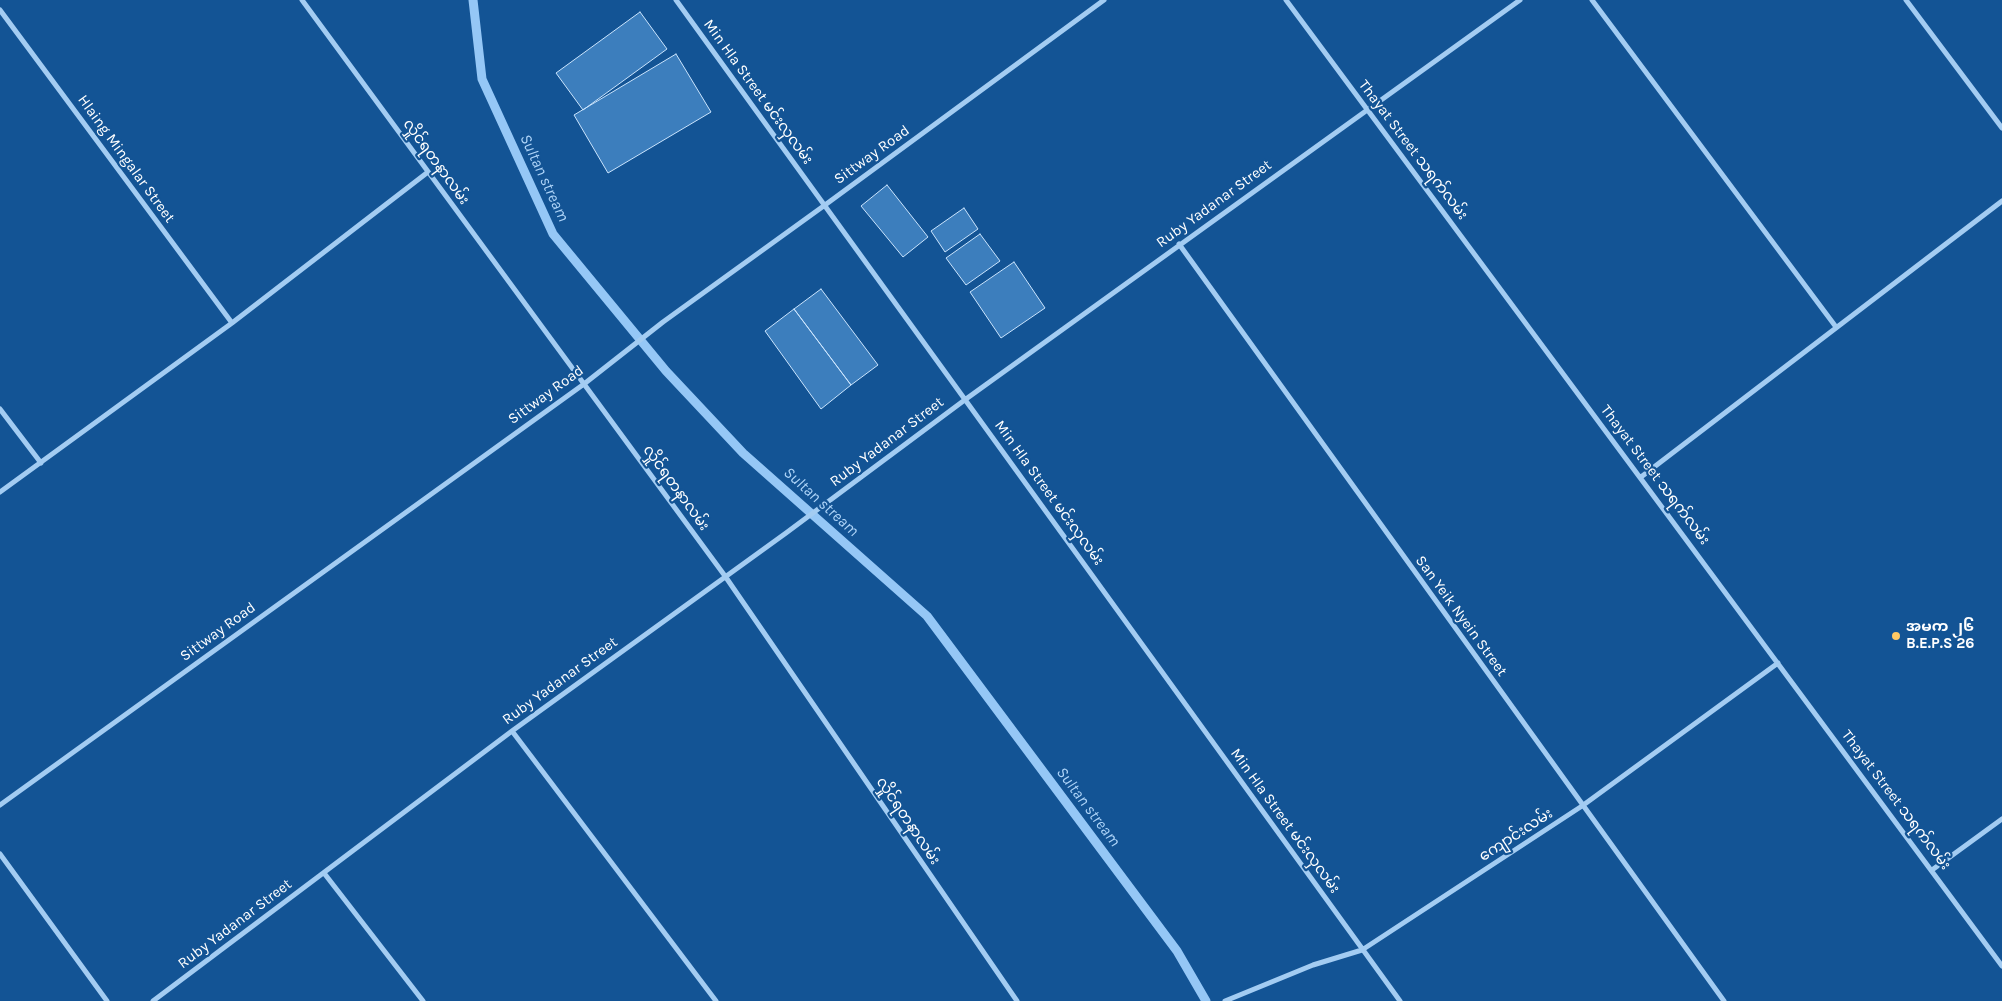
<!DOCTYPE html>
<meta charset="utf-8">
<style>
body{margin:0}
canvas{display:block;background:#135495}
</style>
<canvas width="2002" height="1001"></canvas>
<script>
const c = document.querySelector('canvas').getContext('2d');
c.lineJoin = 'round';
function shape(rows) {
  const path = new Path2D();
  for (const r of rows) {
    path.moveTo(r[0], r[1]);
    for (let i = 2; i < r.length; i += 2) path.lineTo(r[i], r[i + 1]);
  }
  return path;
}
function stroke(path, color, width, dash) {
  c.strokeStyle = color;
  c.lineWidth = width;
  c.lineCap = dash ? 'butt' : 'round';
  c.setLineDash(dash || []);
  c.stroke(path);
}
function fillPath(path, color) {
  c.fillStyle = color;
  c.fill(path, 'evenodd');
}
function drawText(font, color, halo, rows, align = 'center') {
  c.font = font + ' Karla,"Noto Sans Myanmar",sans-serif';
  c.lineWidth = 4.5;
  c.setLineDash([]);
  c.textBaseline = 'middle';
  c.strokeStyle = halo;
  c.fillStyle = color;
  for (const [text, x, y, turn = 0] of rows) {
    c.save();
    c.translate(x, y);
    c.rotate((+turn || 0) * Math.PI / 180);
    c.textAlign = isNaN(turn) ? turn : align;
    if (halo) c.strokeText(text, 0, 0);
    c.fillText(text, 0, 0);
    c.restore();
  }
}
const stream = shape([
 [473,0,482,79,553,234,666,371,743,453,927,616,1177,951,1206,1001]
]);
const building = shape([
 [640,12,667,49,583,110,556,73,640,12],
 [676,54,711,112,608,173,574,115,676,54],
 [887,185,928,237,903,257,861,206,887,185],
 [964,208,978,229,945,252,931,231,964,208],
 [980,234,1000,261,966,285,946,258,980,234],
 [1014,262,1045,308,1001,338,970,292,1014,262],
 [821,289,878,365,851,385,794,309,821,289],
 [794,309,851,385,821,409,765,331,794,309]
]);
const minor = shape([
 [302,0,725,576,1017,1001],
 [676,0,1400,1001],
 [1286,0,2002,966],
 [1592,0,1836,327],
 [1906,0,2002,128],
 [0,10,232,323],
 [1179,244,1724,1001],
 [0,409,41,463],
 [1641,477,2002,201],
 [0,492,232,323,428,172],
 [512,731,716,1001],
 [0,805,584,384,663,322,825,205,1104,0],
 [0,854,107,1001],
 [1932,870,2002,819],
 [324,873,423,1001],
 [153,1001,512,731,786,533,966,399,1520,0],
 [1225,1001,1313,965,1362,950,1582,806,1778,663]
]);
const markers = [
 [1896,636,5,"#ffc964"]
];
const streetNames = [
 ["Min Hla Street မင်းလှလမ်း",758,92,54],
 ["Thayat Street သရက်လမ်း",1413,150,53],
 ["Sittway Road",872,155,-36],
 ["Hlaing Mingalar Street",126,159,54],
 ["လှိုင်ရတနာလမ်း",436,162,54],
 ["Ruby Yadanar Street",1214,204,-36],
 ["Sittway Road",546,395,-36],
 ["Ruby Yadanar Street",887,442,-37],
 ["Thayat Street သရက်လမ်း",1655,475,53],
 ["လှိုင်ရတနာလမ်း",676,488,54],
 ["Min Hla Street မင်းလှလမ်း",1049,493,54],
 ["San Yeik Nyein Street",1461,616,54],
 ["Sittway Road",218,632,-36],
 ["Ruby Yadanar Street",560,681,-36],
 ["Thayat Street သရက်လမ်း",1896,800,53],
 ["လှိုင်ရတနာလမ်း",908,821,56],
 ["Min Hla Street မင်းလှလမ်း",1285,821,54],
 ["ကျောင်းလမ်း",1516,835,-33],
 ["Ruby Yadanar Street",235,924,-37]
];
const poiNames = [
 ["အမက ၂၆",1906,627],
 ["B.E.P.S 26",1906,644]
];
const waterNames = [
 ["Sultan stream",544,178,65],
 ["Sultan stream",821,502,42],
 ["Sultan stream",1088,807,53]
];
stroke(stream, '#95c7f6', 9);
fillPath(building, '#3c7ebd');
stroke(building, '#cae4fd', 1);
stroke(minor, '#a3ccf2', 5);
for (const [x, y, r, color] of markers) {
  const dot = new Path2D();
  dot.arc(x, y, r, 0, 2 * Math.PI);
  c.fillStyle = color;
  c.fill(dot);
  stroke(dot, '#135495', 2);
}
drawText('15px', '#fff', '#135495', streetNames);
drawText('bold 15px', '#fff', '#135495', poiNames, 'left');
drawText('italic 16px', '#afd5f9', '#135495', waterNames);
</script>
